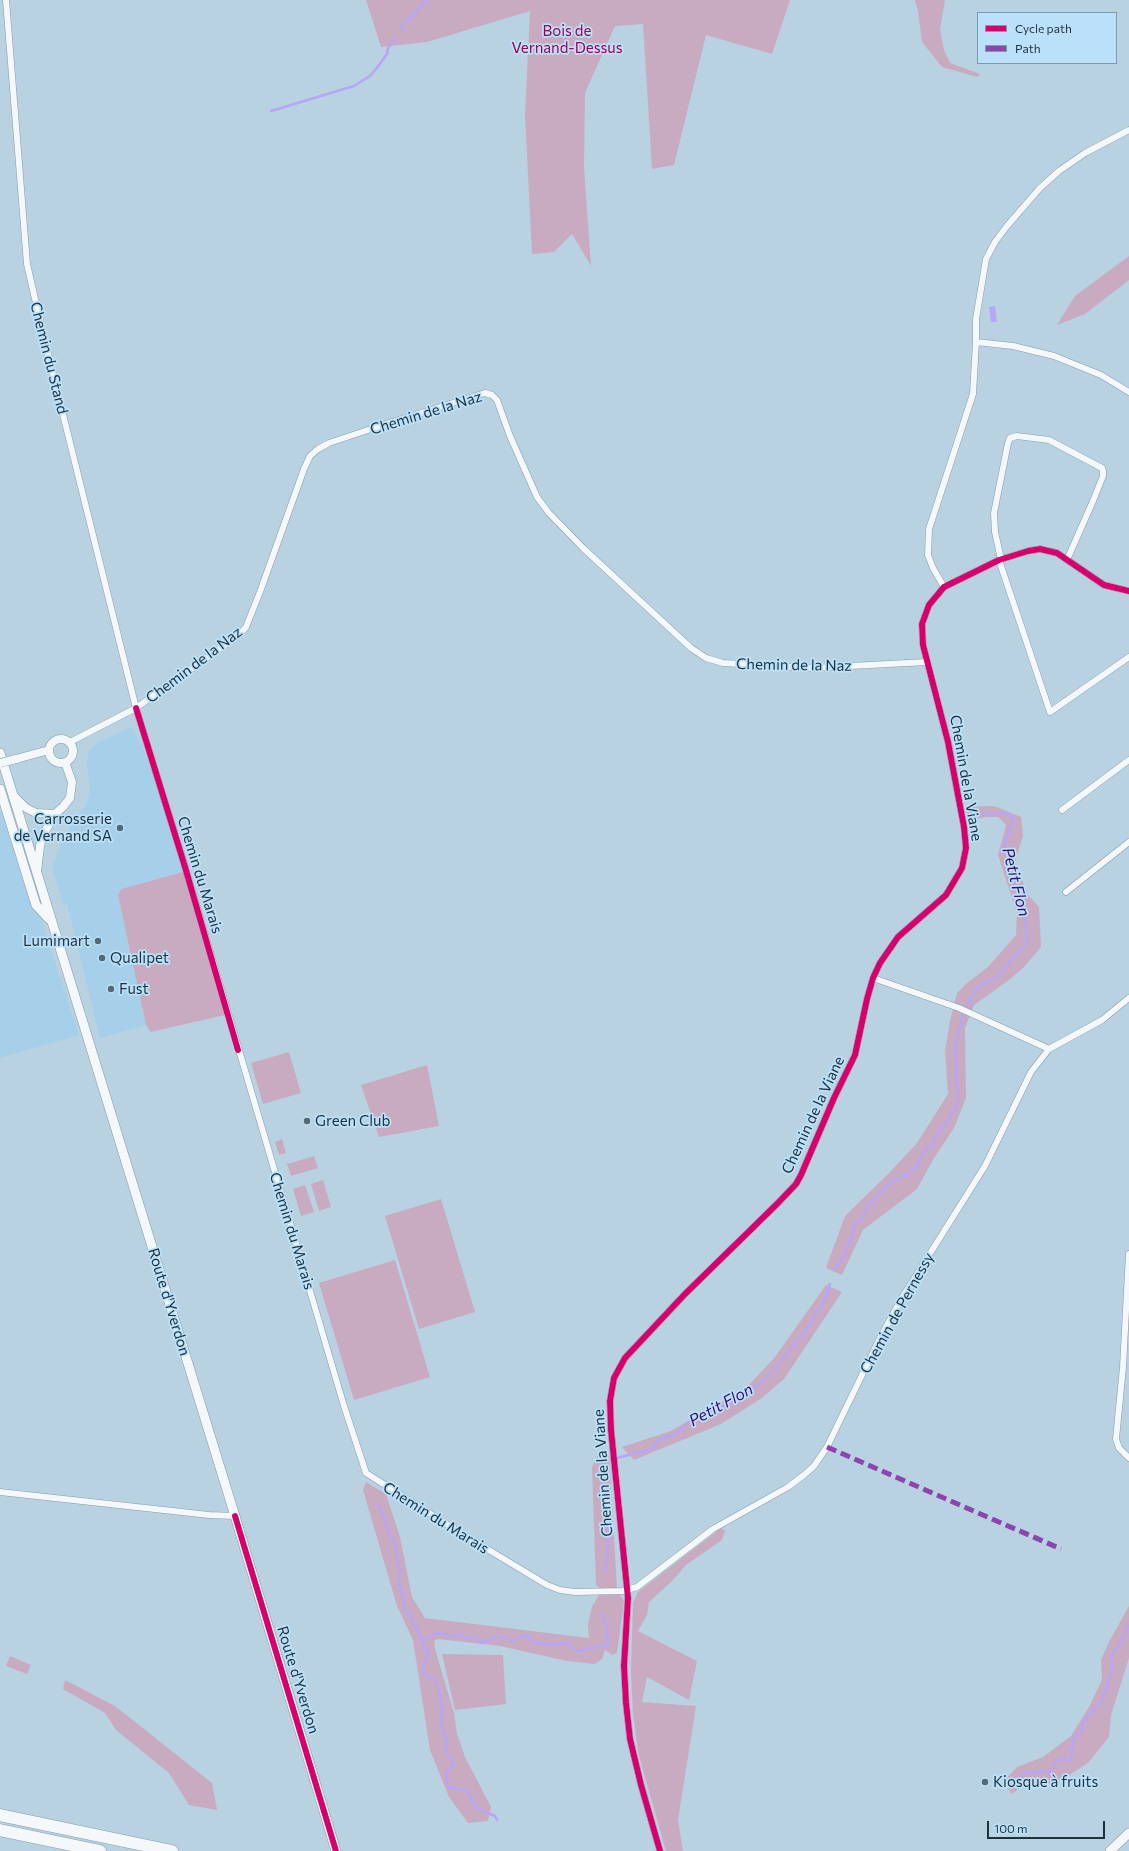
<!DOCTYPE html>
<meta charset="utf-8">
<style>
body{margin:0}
#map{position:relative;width:1129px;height:1851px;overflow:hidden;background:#b8d2e2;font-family:Commissioner,sans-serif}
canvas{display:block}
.legend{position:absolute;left:977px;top:12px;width:140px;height:52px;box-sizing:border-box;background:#bbe1fa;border:1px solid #7c9bae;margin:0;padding:5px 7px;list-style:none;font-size:12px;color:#1e313d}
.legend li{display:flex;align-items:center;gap:8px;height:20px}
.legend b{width:20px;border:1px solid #7c9bae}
.scale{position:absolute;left:987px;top:1821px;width:118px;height:18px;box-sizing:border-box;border:2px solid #1e313d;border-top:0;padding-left:5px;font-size:12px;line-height:14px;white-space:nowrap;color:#1e313d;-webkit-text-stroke:3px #bbe1fa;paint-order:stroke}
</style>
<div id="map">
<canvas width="1129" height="1851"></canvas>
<ul class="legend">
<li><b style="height:5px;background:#d6006c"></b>Cycle path</li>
<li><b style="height:5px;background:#8e44ad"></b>Path</li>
</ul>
<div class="scale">100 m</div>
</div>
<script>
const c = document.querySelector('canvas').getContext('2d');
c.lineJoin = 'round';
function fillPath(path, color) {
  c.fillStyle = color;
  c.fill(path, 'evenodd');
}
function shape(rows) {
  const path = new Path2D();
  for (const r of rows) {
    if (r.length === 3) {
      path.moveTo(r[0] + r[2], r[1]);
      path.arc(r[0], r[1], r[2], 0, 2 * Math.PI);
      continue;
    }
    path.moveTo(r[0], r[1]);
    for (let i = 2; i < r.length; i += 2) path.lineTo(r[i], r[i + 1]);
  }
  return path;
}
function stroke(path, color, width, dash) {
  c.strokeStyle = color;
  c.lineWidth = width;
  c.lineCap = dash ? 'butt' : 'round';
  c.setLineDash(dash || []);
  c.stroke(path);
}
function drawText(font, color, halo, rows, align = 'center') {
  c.font = font + ' Commissioner,sans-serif';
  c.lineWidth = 3.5;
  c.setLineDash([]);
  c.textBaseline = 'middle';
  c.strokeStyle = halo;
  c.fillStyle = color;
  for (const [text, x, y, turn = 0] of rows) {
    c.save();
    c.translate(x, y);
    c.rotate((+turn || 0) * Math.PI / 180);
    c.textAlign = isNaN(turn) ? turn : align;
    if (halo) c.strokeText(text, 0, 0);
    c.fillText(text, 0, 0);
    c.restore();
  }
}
const built = shape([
 [131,727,143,747,155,779,183,872,121,889,118,895,146,1025,100,1038,67,904,63,905,52,867,64,836,87,803,90,789,87,765,89,750,97,743],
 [0,810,4,815,35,910,41,918,79,1035,0,1058]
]);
const green = shape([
 [366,0,790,0,772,54,706,35,674,165,652,169,643,24,615,26,585,93,584,167,591,266,572,234,554,252,532,254,525,115,530,11,427,42,381,47],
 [915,0,945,0,940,29,944,50,950,63,980,74,977,77,942,67,922,42,918,11],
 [1129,256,1129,280,1085,314,1057,325,1075,296],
 [994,806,1021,817,1023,836,1015,862,1028,895,1039,907,1041,947,1024,967,1009,980,974,1005,965,1028,966,1098,954,1128,934,1158,917,1189,863,1230,842,1275,826,1268,845,1216,889,1173,917,1143,948,1094,945,1051,950,1021,957,993,967,983,988,967,1016,935,1017,913,998,855,1006,825,998,817,987,817,968,820,965,807],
 [183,872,225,1015,151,1032,146,1025,118,895,121,889],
 [289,1052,301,1093,263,1104,251,1063],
 [427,1065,439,1126,379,1137,361,1085],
 [282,1139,286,1153,279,1155,275,1142],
 [314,1156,318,1168,291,1176,287,1164],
 [323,1180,331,1207,319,1211,311,1184],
 [305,1185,314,1212,301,1216,293,1189],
 [441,1199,475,1312,419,1329,385,1216],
 [395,1260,430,1377,354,1400,319,1283],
 [826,1285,842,1292,784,1379,762,1398,721,1424,634,1460,622,1447,671,1431,748,1386,775,1357],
 [600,1451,609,1454,617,1589,602,1590,596,1585,592,1467],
 [366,1482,386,1494,400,1537,412,1597,425,1618,589,1638,588,1625,592,1607,599,1595,620,1595,624,1601,617,1653,612,1655,605,1650,602,1659,595,1664,567,1661,500,1646,438,1639,434,1641,435,1649,454,1713,457,1734,465,1757,491,1807,488,1821,468,1823,449,1797,430,1750,413,1640,397,1606,363,1490],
 [721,1528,725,1531,722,1540,686,1565,672,1581,649,1602,647,1615,638,1631,697,1661,689,1700,647,1677,642,1702,696,1706,678,1820,683,1851,666,1851,639,1756,633,1714,631,1672,633,1603,638,1592],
 [1129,1606,1129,1658,1111,1715,1109,1737,1088,1763,1068,1776,1046,1785,1026,1783,1012,1794,1003,1782,1017,1767,1043,1757,1071,1736,1089,1707,1102,1680,1101,1660,1109,1642],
 [442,1654,503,1655,506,1704,455,1710],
 [10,1656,31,1665,27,1674,6,1666],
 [65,1680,115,1706,212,1783,217,1810,189,1805,169,1773,116,1730,105,1713,63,1689]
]);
const water = shape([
 [995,306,997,322,991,322,989,307]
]);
const stream = shape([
 [402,31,403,24,417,12,426,0],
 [271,111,354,86,370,76,379,65,387,54,388,48,396,38],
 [966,1007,977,989,986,982,994,979,1004,969,1027,942,1027,936,1025,915,1021,908,1023,901,1021,895,1014,886,1011,870,1004,846,1014,819,1008,814,1003,813,978,815],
 [834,1269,845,1255,855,1224,862,1218,869,1204,894,1180,907,1175,917,1166,923,1153,932,1145,936,1135,941,1131,956,1108,958,1098,955,1046,964,1013],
 [617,1458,648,1450,653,1447,659,1439,674,1435,683,1428,685,1424,702,1418,713,1410,730,1404,761,1383,778,1365,811,1324,816,1311,822,1307,830,1284],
 [603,1461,601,1469,607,1509,608,1538,606,1572],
 [378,1504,384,1515,386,1525,396,1548,400,1573,399,1580,406,1611,411,1616,422,1641],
 [1018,1778,1029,1772,1047,1772,1051,1771,1054,1764,1060,1759,1071,1761,1073,1740,1081,1731,1083,1722,1102,1701,1112,1670,1112,1656,1124,1636,1129,1624],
 [497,1820,495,1816,478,1809,466,1790,450,1788,448,1785,447,1777,445,1772,454,1765,454,1762,447,1753,446,1744,447,1739,441,1726,442,1712,440,1692,435,1680,424,1674,423,1668,428,1655,428,1652,423,1647,423,1641,437,1633,446,1634,451,1637,460,1634,465,1639,475,1636,481,1643,496,1637,506,1637,513,1641,524,1635,527,1636,533,1642,552,1645,568,1643,576,1650,583,1651,600,1645,608,1646,607,1625,602,1614]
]);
const minor = shape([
 [6,0,27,264,44,338,136,708,185,867,344,1406,366,1473,464,1535,547,1585,560,1590,575,1592,623,1591,637,1587,713,1529,788,1487,804,1475,814,1466,827,1447,880,1338,902,1298,985,1166,1031,1072,1049,1049,1102,1020,1129,998],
 [976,342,1013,346,1054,356,1101,375,1129,392],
 [1001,559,995,532,994,513,1008,443,1010,438,1017,436,1049,440,1102,468,1103,471,1103,476,1093,501,1067,560],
 [999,560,1050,712,1129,657],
 [944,587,933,568,928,555,929,529,973,394,976,342,976,319,986,259,995,242,1007,226,1040,188,1059,171,1085,153,1129,130],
 [70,742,136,708,239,635,246,627,260,592,304,469,310,456,318,449,329,443,386,424,485,393,492,395,497,400,510,436,537,497,549,513,583,548,691,648,706,658,723,663,812,668,927,662],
 [1062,810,1129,760],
 [1066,892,1129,842],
 [873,978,959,1008,1049,1049],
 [1129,1254,1123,1367,1116,1439,1119,1448,1129,1458],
 [0,1492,209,1515,235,1516],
 [660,1851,641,1785,630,1739,626,1703,624,1666,628,1598,611,1430,610,1401,614,1378,625,1358,685,1294,778,1203,796,1184,801,1175,834,1098,855,1055,867,999,873,978,880,963,898,937,946,895,962,868,966,848,964,827,948,742,923,645,922,624,929,605,944,587,999,560,1028,551,1040,549,1057,553,1104,585,1129,591]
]);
const tertiary = shape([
 [61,751,12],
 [16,759,49,750],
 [13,795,26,808,36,813,55,814],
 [37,871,40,846,43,835,55,814,63,807,70,798,72,782,65,762]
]);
const secondary = shape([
 [0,753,235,1516,336,1851],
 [0,789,36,905,49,919],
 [1110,1851,1129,1833]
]);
const motorway = shape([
 [0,1815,172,1851],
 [0,1830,100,1851]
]);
const tertiaryBridge = shape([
 [0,763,16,759]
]);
const quiet = shape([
 [827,1447,1061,1549]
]);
const cycleway = shape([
 [136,708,185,867,238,1050],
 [235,1516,336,1851],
 [660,1851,641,1785,630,1739,626,1703,624,1666,628,1598,611,1430,610,1401,614,1378,625,1358,685,1294,778,1203,796,1184,801,1175,834,1098,855,1055,867,999,873,978,880,963,898,937,946,895,962,868,966,848,964,827,948,742,923,645,922,624,929,605,944,587,999,560,1028,551,1040,549,1057,553,1104,585,1129,591]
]);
const markers = [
 [120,828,4,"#546977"],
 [98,941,4,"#546977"],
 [102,958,4,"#546977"],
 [111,989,4,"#546977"],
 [307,1121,4,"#546977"],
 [985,1782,4,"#546977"]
];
const parkNames = [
 ["Bois de",567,31],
 ["Vernand-Dessus",567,48]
];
const streetNames = [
 ["Chemin du Stand",49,358,76],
 ["Chemin de la Naz",426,413,-17],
 ["Chemin de la Naz",194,665,-37],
 ["Chemin de la Naz",794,665,1],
 ["Chemin de la Viane",966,778,80],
 ["Chemin du Marais",200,875,73],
 ["Chemin de la Viane",813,1115,-65],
 ["Chemin du Marais",292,1231,73],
 ["Route d'Yverdon",169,1302,73],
 ["Chemin de Pernessy",897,1313,-61],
 ["Chemin de la Viane",603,1473,-94],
 ["Chemin du Marais",436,1518,32],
 ["Route d'Yverdon",298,1680,73]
];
const poiNames = [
 ["Carrosserie",112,819,"right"],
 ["de Vernand SA",112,836,"right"],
 ["Lumimart",90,941,"right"],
 ["Qualipet",110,958],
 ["Fust",119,989],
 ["Green Club",315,1121],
 ["Kiosque à fruits",993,1782]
];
const waterNames = [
 ["Petit Flon",1016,882,76],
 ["Petit Flon",721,1405,-29]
];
fillPath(built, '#a6d0ea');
fillPath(green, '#c8abc0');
fillPath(water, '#b7a6f6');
stroke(stream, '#b7a6f6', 2.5);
stroke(minor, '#869aa7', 7);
stroke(tertiary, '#869aa7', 9);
stroke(secondary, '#869aa7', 10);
stroke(motorway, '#869aa7', 13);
stroke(minor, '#f4f8fb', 6);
stroke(tertiary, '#f4f8fb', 8);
stroke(secondary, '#f4f8fb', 9);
stroke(motorway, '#f4f8fb', 12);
stroke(tertiaryBridge, '#869aa7', 9, []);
stroke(tertiaryBridge, '#f4f8fb', 8);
stroke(quiet, '#8e44ad', 5, [10, 5]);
stroke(cycleway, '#d6006c', 6);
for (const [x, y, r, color] of markers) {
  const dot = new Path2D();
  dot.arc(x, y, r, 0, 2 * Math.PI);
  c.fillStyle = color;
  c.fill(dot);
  stroke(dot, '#bbe1fa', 1.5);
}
drawText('15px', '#9c0055', '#bbe1fa', parkNames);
drawText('15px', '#1e313d', '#bbe1fa', streetNames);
drawText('15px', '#1e313d', '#bbe1fa', poiNames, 'left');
drawText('italic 16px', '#390b6b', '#bbe1fa', waterNames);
</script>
